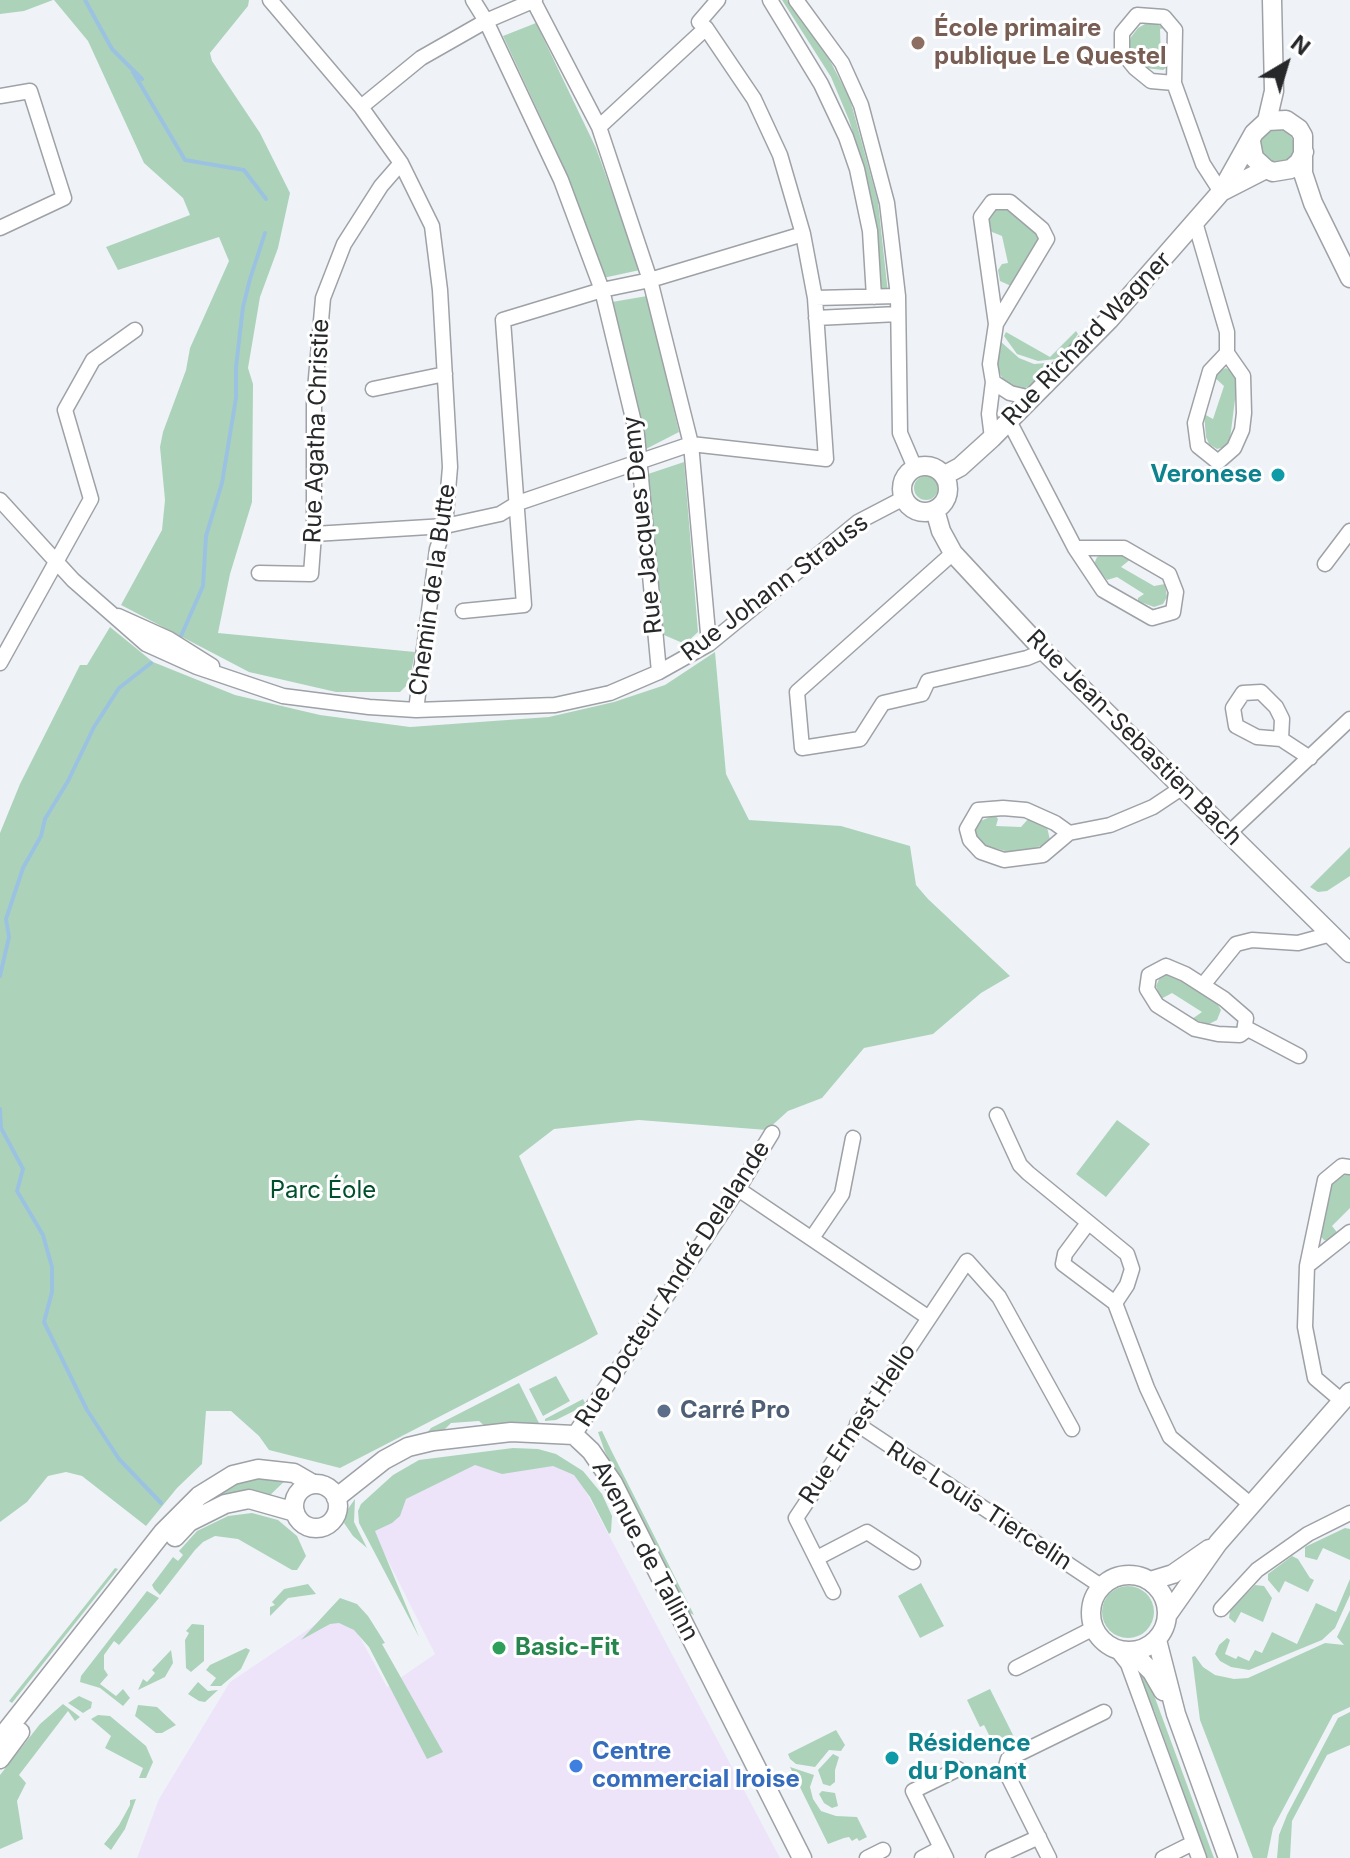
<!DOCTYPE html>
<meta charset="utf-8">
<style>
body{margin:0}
#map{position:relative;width:1350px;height:1858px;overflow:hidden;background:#eff3f8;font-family:Inter,sans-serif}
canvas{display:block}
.north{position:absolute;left:1246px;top:24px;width:80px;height:80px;-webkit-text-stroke:6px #fff;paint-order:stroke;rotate:38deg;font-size:22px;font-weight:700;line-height:32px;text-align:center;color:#27282a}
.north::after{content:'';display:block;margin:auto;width:28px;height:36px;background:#27282a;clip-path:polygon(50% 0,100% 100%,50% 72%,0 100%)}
</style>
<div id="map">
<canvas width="1350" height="1858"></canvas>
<div class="north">N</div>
</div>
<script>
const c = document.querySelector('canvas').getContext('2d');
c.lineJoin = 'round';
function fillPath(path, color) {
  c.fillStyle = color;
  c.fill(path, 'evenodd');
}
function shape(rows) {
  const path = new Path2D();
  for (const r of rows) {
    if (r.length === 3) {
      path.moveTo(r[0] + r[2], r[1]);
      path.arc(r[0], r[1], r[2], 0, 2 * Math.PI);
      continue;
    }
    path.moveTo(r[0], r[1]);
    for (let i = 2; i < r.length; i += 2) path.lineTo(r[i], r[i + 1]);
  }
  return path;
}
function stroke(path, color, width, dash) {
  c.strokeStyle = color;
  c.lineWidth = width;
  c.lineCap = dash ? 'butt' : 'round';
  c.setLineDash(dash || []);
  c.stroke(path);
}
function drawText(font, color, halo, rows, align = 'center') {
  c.font = font + ' Inter,sans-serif';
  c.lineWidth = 6;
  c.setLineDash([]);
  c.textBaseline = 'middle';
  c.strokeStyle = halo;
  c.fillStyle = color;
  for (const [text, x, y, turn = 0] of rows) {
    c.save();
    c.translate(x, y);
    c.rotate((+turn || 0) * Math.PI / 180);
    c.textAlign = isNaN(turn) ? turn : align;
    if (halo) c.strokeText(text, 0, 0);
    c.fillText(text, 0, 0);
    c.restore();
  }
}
const commercial = shape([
 [546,1451,576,1473,780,1858,137,1858,159,1799,230,1682,343,1606,387,1687,435,1654,364,1513,411,1464]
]);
const green = shape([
 [0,0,53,0,24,11,0,14],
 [54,0,249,0,248,6,210,53,212,61,260,133,290,193,278,248,260,297,248,368,253,384,252,502,230,574,218,633,415,652,409,683,400,692,336,692,249,672,121,605,162,530,165,500,160,447,163,432,186,370,190,348,229,261,219,237,118,270,106,247,190,215,183,198,144,163,88,41],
 [782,0,787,0,825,51,850,99,878,202,888,293,880,292,864,169,849,120,831,77],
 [536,23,596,148,640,270,603,278,563,165,503,36],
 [1145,24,1157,24,1164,28,1160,29,1161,59,1168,62,1169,66,1163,70,1145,68,1130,56,1129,44,1131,37,1138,28],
 [1277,146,17],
 [1005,209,1034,228,1038,239,1038,244,1011,286,1000,281,998,270,1002,264,1008,263,1002,236,992,232,988,228,988,218,995,210],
 [647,296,679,432,646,449,612,302],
 [1076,331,1078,334,1072,343,1056,359,1038,361,1017,354,1004,336,1006,332,1050,357],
 [1000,341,1019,358,1034,364,1047,363,1036,374,1041,379,1034,386,1016,390,1004,382,997,367],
 [1226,368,1238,376,1230,439,1225,447,1217,449,1209,444,1206,437,1204,414,1213,419,1224,386,1214,377,1217,372],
 [684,462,698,632,685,644,664,635,648,474],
 [926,488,12],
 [1106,553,1132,558,1121,567,1154,586,1165,584,1167,597,1163,604,1154,607,1138,601,1138,598,1144,594,1117,577,1107,580,1094,564,1097,557],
 [110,627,153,662,235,695,320,715,410,727,549,717,614,702,665,685,715,652,726,774,749,820,841,826,910,846,916,885,928,899,1010,976,981,993,933,1034,864,1048,822,1098,788,1111,767,1130,639,1120,554,1129,519,1156,598,1334,584,1342,340,1468,269,1450,259,1436,231,1411,206,1411,202,1464,177,1488,146,1526,82,1476,66,1472,48,1476,27,1502,0,1522,0,833,20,784,80,665,87,665],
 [995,815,998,819,996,826,1021,827,1029,818,1047,827,1050,840,1045,845,1020,852,1009,852,987,846,978,841,973,830,978,822],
 [1350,847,1350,876,1327,891,1318,892,1310,887],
 [1166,975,1173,975,1218,1005,1221,1010,1217,1020,1209,1024,1192,1019,1202,1012,1172,993,1161,999,1156,986,1160,977],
 [1117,1120,1150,1144,1106,1197,1076,1174],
 [1350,1173,1350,1208,1332,1226,1340,1236,1328,1241,1324,1240,1318,1233,1329,1188,1337,1178],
 [556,1376,570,1401,543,1416,529,1389],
 [519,1383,539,1423,487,1428,479,1421,451,1423,441,1433,425,1435,431,1428],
 [583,1399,585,1403,580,1408,556,1420,545,1421,545,1419],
 [602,1431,611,1450,694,1615,686,1611,605,1452,598,1432],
 [513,1448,538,1449,556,1454,583,1471,602,1494,612,1516,611,1532,609,1534,590,1497,574,1475,553,1466,502,1474,475,1465,406,1499,400,1516,392,1523,375,1531,419,1637,359,1523,358,1511,361,1504,393,1475,419,1460],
 [289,1477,268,1497,182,1517,241,1478],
 [355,1499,354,1522,367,1548,353,1536,344,1523,345,1513],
 [252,1513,278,1520,297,1536,306,1556,297,1570,292,1570,238,1539,215,1536,203,1542,195,1550,160,1595,154,1589,152,1585,173,1557,178,1561,183,1555,179,1551,197,1531,228,1516],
 [1345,1528,1350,1529,1350,1560,1323,1548,1317,1560,1305,1557,1305,1547],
 [1292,1556,1298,1559,1310,1578,1314,1580,1308,1592,1285,1581,1279,1593,1268,1580,1268,1574],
 [115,1568,118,1569,12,1703,9,1701],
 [1350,1579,1350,1595,1335,1628,1322,1640,1249,1670,1231,1667,1220,1661,1215,1654,1219,1645,1227,1638,1230,1640,1225,1654,1236,1659,1238,1656,1249,1661,1255,1650,1262,1653,1272,1632,1297,1644,1316,1603,1336,1612],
 [921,1583,944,1626,920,1638,898,1596],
 [308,1584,316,1594,288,1598,270,1616,270,1607,275,1605,272,1602,284,1589],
 [1255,1585,1264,1586,1272,1598,1263,1622,1241,1612,1235,1623,1229,1618,1230,1611],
 [1128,1612,26],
 [147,1591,159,1598,119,1645,114,1641,104,1655,104,1669,108,1675,100,1684,116,1696,123,1689,130,1698,123,1706,100,1688,80,1682,81,1676],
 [340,1598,357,1604,368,1616,385,1643,382,1644,443,1752,427,1759,369,1647,354,1630,339,1623,330,1624,301,1640],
 [1350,1610,1350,1707,1333,1715,1273,1828,1267,1858,1253,1858,1200,1720,1192,1657,1195,1656,1203,1667,1215,1675,1234,1679,1248,1678,1325,1643,1344,1645,1337,1637],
 [192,1624,204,1625,204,1661,191,1672,186,1668,185,1640,189,1633,186,1631],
 [246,1648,250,1650,241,1669,221,1686,210,1686,216,1678,206,1670,210,1665],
 [171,1650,173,1663,165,1677,138,1690,143,1679,147,1682,155,1673,152,1670],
 [1136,1668,1151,1687,1214,1858,1207,1858,1154,1710,1148,1705,1150,1702],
 [198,1682,208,1691,218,1690,205,1702,199,1701,188,1694],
 [990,1689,1014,1737,995,1747,984,1725,980,1727,967,1700],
 [79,1696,92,1702,91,1708,83,1713,68,1703],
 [63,1704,80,1717,75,1721,68,1711,19,1775,26,1783,17,1801,23,1839,0,1849,0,1775,40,1724],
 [138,1705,157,1707,176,1725,162,1733,156,1733,135,1716],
 [1350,1712,1350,1745,1327,1755,1292,1821,1290,1858,1277,1858,1279,1835,1287,1815,1338,1718],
 [98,1715,110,1716,146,1746,153,1762,146,1778,139,1778,143,1768,105,1748,111,1736,91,1719],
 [836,1730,845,1745,841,1751,829,1750,815,1767,796,1764,790,1759,788,1754],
 [833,1754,839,1757,835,1770,835,1782,830,1786,823,1784,818,1770],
 [790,1767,814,1775,810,1787,813,1799,821,1811,836,1816,857,1817,867,1837,859,1841,857,1838,852,1841,849,1837,844,1838,828,1844],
 [822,1791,835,1793,838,1806,832,1808,824,1803,819,1794],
 [136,1799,125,1829,111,1850,104,1844,119,1825,130,1805,130,1800]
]);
const stream = shape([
 [85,0,112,49,142,79,133,72,185,160,244,170,266,199],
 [181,636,203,586,206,536,222,483,236,398,236,367,243,307,250,279,265,233],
 [0,976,9,937,6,919,23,868,41,836,45,819,68,781,94,727,119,688,151,663],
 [0,1109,1,1128,23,1169,17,1191,43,1235,52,1267,52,1292,44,1322,87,1410,119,1459,161,1503]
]);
const street = shape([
 [270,0,361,107,401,163,432,226,440,290,450,467,445,526,437,549,416,710],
 [473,0,486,21,561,180,602,290,637,435,659,672],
 [533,0,599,127,650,280,691,444,709,644],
 [718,0,699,22,706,28,754,99,780,155,803,234,815,298,898,296],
 [770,0,821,84,846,137,857,169,870,231,874,297],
 [796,0,842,63,861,105,887,203,898,296,900,433,915,468],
 [1174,83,1151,81,1135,68,1122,52,1122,33,1137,15,1164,17,1175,30,1174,83,1203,164,1221,192],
 [0,96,30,91,64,198,0,228],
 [361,107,421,58,486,21,535,0],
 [599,127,706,28],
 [1195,222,1227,332,1227,353,1210,371,1195,423,1198,446,1218,462,1234,448,1242,430,1244,413,1243,376,1227,353],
 [816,318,898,314],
 [993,382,1010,393,1031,398],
 [373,389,445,374],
 [1009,421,1075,548,1103,590,1152,618,1173,612,1176,592,1169,574,1124,548,1075,548],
 [992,438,989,414,993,382,990,364,996,324,1047,239,1042,229,1010,202,992,202,981,217,996,324],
 [0,500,73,580,146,644,197,667,283,696,369,707,416,710,555,705,610,693,659,672,709,644,858,522,904,498],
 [314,534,445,526,500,514,518,503,691,444,826,459,815,298],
 [953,553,797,692,802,748,860,739,883,703,922,694,928,681,1027,658,1044,651],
 [1325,564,1350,531],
 [259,573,311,574,314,534,314,401,323,298,344,244,381,186,401,163],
 [463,611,524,605,503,320,602,290,650,280,803,234],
 [118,616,169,639,212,666],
 [0,663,91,499,65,410,93,360,135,330],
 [1281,739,1282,719,1276,707,1261,692,1243,693,1233,708,1236,726,1257,737,1281,739,1310,758],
 [1069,833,1055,823,1026,810,1003,808,978,810,967,829,970,840,981,852,1004,860,1043,855,1069,833,1110,825,1153,807,1183,787],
 [1229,833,1350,719],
 [1166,966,1185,974,1224,999,1246,1018,1244,1032,1240,1035,1218,1034,1195,1029,1157,1005,1147,989,1149,975,1166,966],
 [1203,985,1236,944,1252,940,1298,943,1331,934],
 [1246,1028,1299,1056],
 [997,1115,1020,1165,1028,1173,1127,1254,1132,1269,1127,1285,1115,1303,1147,1388,1170,1437,1250,1504],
 [738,1189,929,1318],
 [1088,1223,1065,1254,1063,1264,1115,1303],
 [812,1238,842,1194,853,1138],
 [1307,1266,1350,1232],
 [1342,1401,1315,1378,1305,1327,1307,1266,1325,1180,1342,1166,1350,1167],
 [857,1424,1101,1586],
 [574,1435,738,1189,772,1133],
 [817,1558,867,1532,913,1562],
 [833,1592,796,1518,967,1261,999,1297,1072,1429],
 [1221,1609,1257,1570,1308,1534,1350,1513],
 [1116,1649,1128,1664,1199,1858],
 [1016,1668,1094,1628],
 [867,1858,883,1850],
 [922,1858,941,1848],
 [946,1858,913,1791,958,1769],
 [993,1858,1039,1837],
 [1049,1858,1005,1770,1008,1759,1104,1712],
 [1163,1858,1193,1843]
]);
const secondary = shape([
 [1267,121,1274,91,1272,0],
 [1251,142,1254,158,1266,169,1273,172,1291,169,1299,162,1304,152],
 [1223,191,1266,169],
 [925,489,23],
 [945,475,960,467,992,438,1109,320,1221,192,1254,133,1267,121,1286,120,1299,129,1303,136,1303,173,1313,203,1350,278],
 [935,510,941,531,953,553,1044,651,1350,953],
 [316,1506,22],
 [336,1498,384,1460,408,1447,433,1441,511,1432,574,1435,591,1451,613,1483,802,1858],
 [175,1537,189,1522,225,1504,249,1499,295,1512],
 [1129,1613,38],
 [1150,1581,1173,1574,1209,1549],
 [1168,1614,1218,1543,1350,1392],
 [1157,1640,1176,1714,1228,1858],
 [1132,1652,1152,1672,1163,1691],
 [0,1739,163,1532,199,1496,233,1475,258,1469,294,1473,313,1484],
 [0,1759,20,1732]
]);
const markers = [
 [918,43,8,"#8d6e63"],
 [1278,475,8,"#0f9aa8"],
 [664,1411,8,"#5c6f8a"],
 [499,1648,8,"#2e9e5b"],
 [892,1758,8,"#0f9aa8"],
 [576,1766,8,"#3f7fe0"]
];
const educationNames = [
 ["École primaire",934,29],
 ["publique Le Questel",934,57]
];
const streetNames = [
 ["Rue Richard Wagner",1087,339,-46],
 ["Rue Agatha Christie",317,431,-88],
 ["Rue Jacques Demy",643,525,-96],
 ["Rue Johann Strauss",775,588,-37],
 ["Chemin de la Butte",433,590,-82],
 ["Rue Jean-Sebastien Bach",1134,738,45],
 ["Rue Docteur André Delalande",673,1284,-57],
 ["Rue Ernest Hello",858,1424,-56],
 ["Rue Louis Tiercelin",979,1506,33],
 ["Avenue de Tallinn",645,1551,62]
];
const cultureNames = [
 ["Veronese",1262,475],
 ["Résidence",908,1744,"left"],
 ["du Ponant",908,1772,"left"]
];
const parkNames = [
 ["Parc Éole",323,1191]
];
const serviceNames = [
 ["Carré Pro",680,1411]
];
const leisureNames = [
 ["Basic-Fit",515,1648]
];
const shopNames = [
 ["Centre",592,1752],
 ["commercial Iroise",592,1780]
];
fillPath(commercial, '#ede4f9');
fillPath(green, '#acd3ba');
stroke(stream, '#9bc3e1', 4);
stroke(street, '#9ea1a6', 17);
stroke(secondary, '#9ea1a6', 21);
stroke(street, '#fff', 14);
stroke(secondary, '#fff', 18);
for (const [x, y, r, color] of markers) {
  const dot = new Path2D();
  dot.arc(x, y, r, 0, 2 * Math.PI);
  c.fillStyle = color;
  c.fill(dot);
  stroke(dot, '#fff', 3);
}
drawText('bold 24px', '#785e54', '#fff', educationNames, 'left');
drawText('24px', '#27282a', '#fff', streetNames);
drawText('bold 24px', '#0d838f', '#fff', cultureNames, 'right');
drawText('24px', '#004f2d', '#fff', parkNames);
drawText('bold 24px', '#4e5e75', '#fff', serviceNames, 'left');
drawText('bold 24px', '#27864d', '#fff', leisureNames, 'left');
drawText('bold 24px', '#366cbe', '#fff', shopNames, 'left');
</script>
